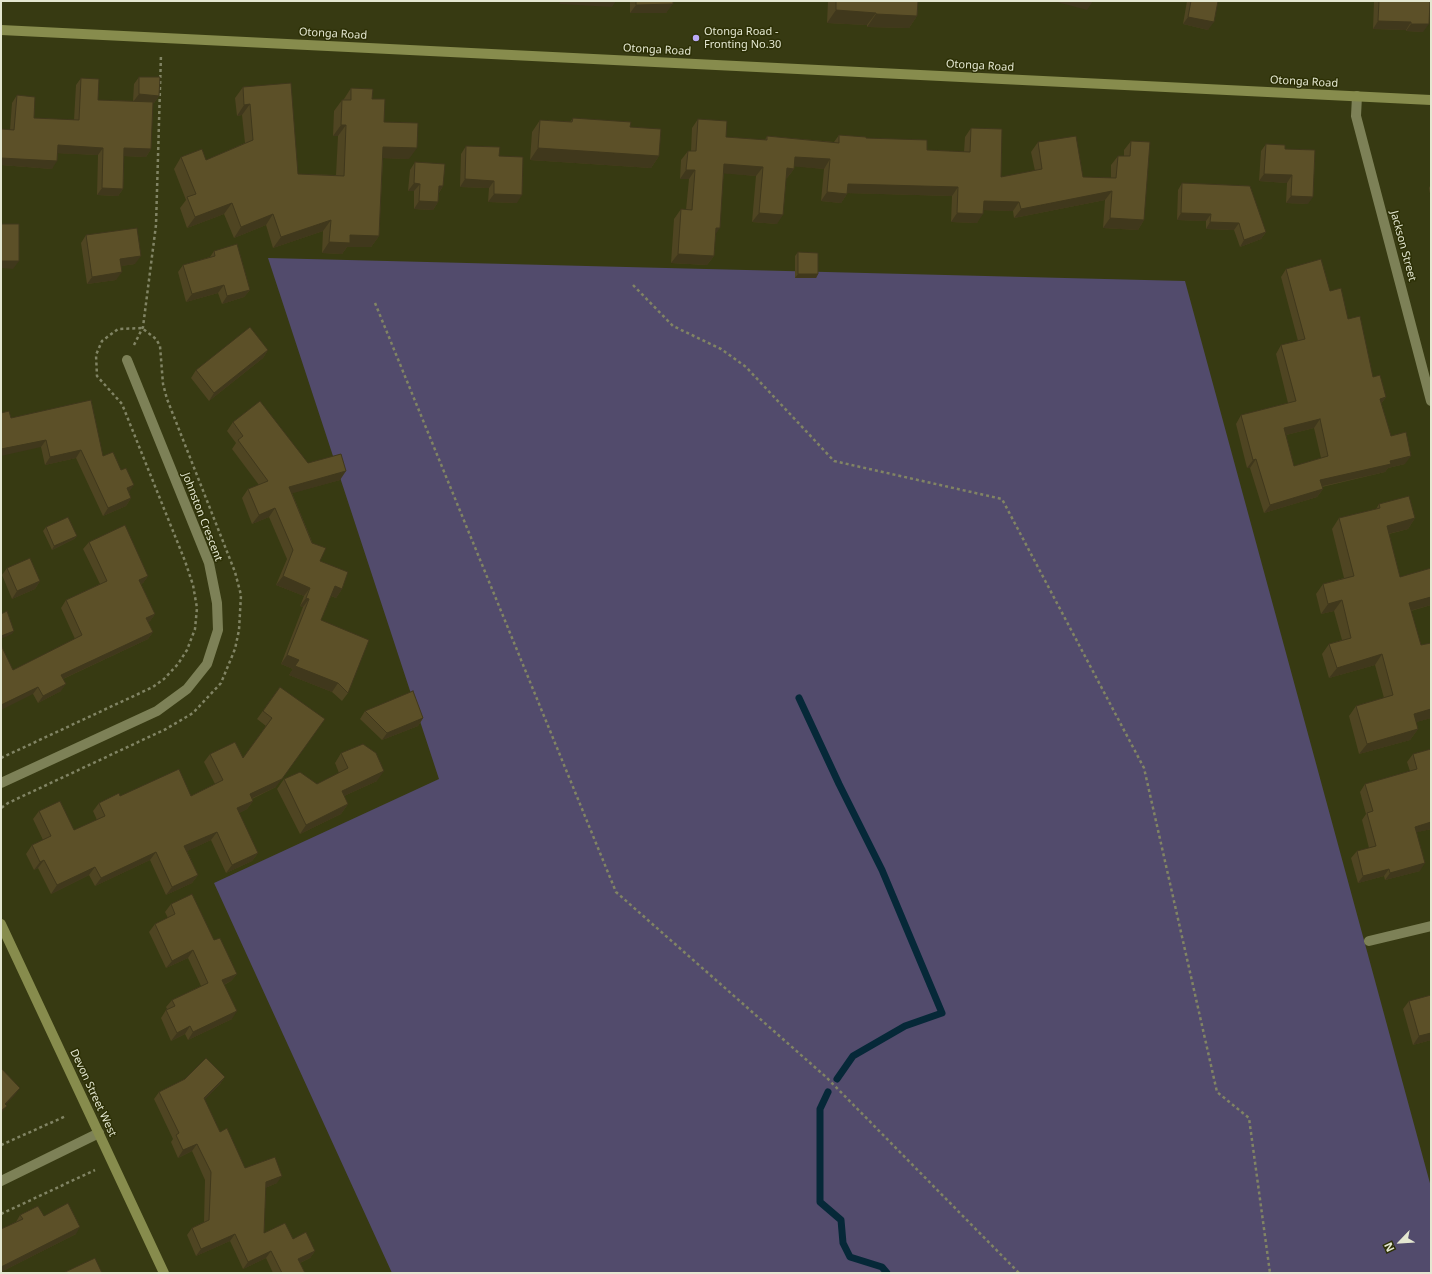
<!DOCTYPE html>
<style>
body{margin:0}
#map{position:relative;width:1432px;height:1274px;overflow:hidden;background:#373a12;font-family:"Noto Sans",sans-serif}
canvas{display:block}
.frame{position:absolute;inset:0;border:2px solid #e4e7d1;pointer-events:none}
.north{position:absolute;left:1380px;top:1222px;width:40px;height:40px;-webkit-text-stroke:3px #2d3006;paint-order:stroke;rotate:245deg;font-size:11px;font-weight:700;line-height:16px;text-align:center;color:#e4e7d1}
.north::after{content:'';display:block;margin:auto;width:14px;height:18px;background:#e4e7d1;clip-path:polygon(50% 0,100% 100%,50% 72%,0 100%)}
</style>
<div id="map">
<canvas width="1432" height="1274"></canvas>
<div class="frame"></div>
<div class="north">N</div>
</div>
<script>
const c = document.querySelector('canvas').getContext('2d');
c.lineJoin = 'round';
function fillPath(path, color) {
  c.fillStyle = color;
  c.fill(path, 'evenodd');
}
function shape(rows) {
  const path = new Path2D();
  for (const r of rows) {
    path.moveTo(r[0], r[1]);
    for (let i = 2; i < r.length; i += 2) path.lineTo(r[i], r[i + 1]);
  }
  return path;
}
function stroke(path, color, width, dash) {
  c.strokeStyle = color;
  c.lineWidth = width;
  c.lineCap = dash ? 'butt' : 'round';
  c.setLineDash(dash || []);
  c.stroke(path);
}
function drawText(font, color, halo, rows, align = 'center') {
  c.font = font + ' "Noto Sans",sans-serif';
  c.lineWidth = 3;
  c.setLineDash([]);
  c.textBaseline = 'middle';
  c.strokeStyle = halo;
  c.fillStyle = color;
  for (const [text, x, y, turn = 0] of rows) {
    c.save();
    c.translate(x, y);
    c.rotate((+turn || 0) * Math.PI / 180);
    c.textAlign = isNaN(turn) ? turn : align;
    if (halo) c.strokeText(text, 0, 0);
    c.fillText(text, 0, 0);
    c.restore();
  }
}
const green = shape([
 [268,258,1185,281,1431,1187,1431,1273,392,1273,214,883,439,779]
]);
const stream = shape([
 [799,698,839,784,882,870,942,1013,905,1026,853,1056,837,1079],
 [828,1092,820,1109,820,1202,841,1220,843,1243,850,1257,882,1267,887,1273]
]);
const path = shape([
 [633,285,673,326,721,349,746,367,834,461,1002,499,1144,768,1217,1092,1249,1118,1270,1273],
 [375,303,616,892,826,1077,1019,1273],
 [134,345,143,327,156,225,161,54],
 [1,758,153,687,164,679,178,664,187,650,195,629,197,608,193,585,185,561,122,404,97,376,96,355,102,341,118,329,142,328,156,339,160,346,163,384,167,399,235,572,241,595,239,630,235,649,221,683,193,713,166,729,8,803,1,808],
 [1,1145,66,1116],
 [1,1214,95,1170]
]);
const street = shape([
 [1357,96,1356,116,1431,401],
 [1,783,157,711,187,689,207,664,218,630,217,603,209,563,127,360],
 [1369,941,1431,926],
 [1,1181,99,1133]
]);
const secondary = shape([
 [1,30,1431,100],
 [1,924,164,1273]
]);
const wall = shape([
 [630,1,673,1,666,13,630,13],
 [828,1,918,1,917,16,909,28,867,27,867,25,827,23],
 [1187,1,1218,1,1208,30,1183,24],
 [1374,1,1430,1,1423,32,1406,31,1406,30,1373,29],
 [139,77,159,96,154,103,153,103,151,149,146,157,124,156,123,189,118,196,97,195,98,155,57,153,52,169,1,165,1,129,10,130,12,103,17,95,34,118,74,120,76,85,81,78,98,100,133,101,134,84],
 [243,87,298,174,336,175,338,136,333,136,334,111,342,100,343,100,344,99,351,88,372,99,384,122,409,159,383,158,379,236,371,247,347,247,342,254,322,253,323,231,273,248,266,225,234,238,224,214,187,228,180,208,186,200,174,169,181,157,206,160,245,143,242,115,237,116,235,98],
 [573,118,630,127,659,156,651,168,530,160,532,132,540,120,570,122],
 [698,119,726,137,765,140,767,136,834,142,839,135,866,138,927,150,964,152,965,137,971,128,1001,177,1035,171,1031,152,1038,142,1083,177,1111,178,1111,165,1118,156,1124,156,1124,150,1131,141,1144,220,1138,230,1103,228,1105,200,1014,218,1013,211,983,210,977,223,951,222,952,196,847,193,847,194,841,203,821,201,824,169,794,166,794,169,787,178,786,178,777,224,752,222,756,176,724,173,715,235,714,256,707,265,671,263,674,219,681,209,686,210,689,179,680,179,681,160,688,151,691,151,692,128],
 [1266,144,1285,149,1308,204,1286,203,1287,183,1259,181,1261,151],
 [466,146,499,156,517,203,488,202,489,188,460,187,461,154],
 [415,162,443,186,439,193,438,202,433,210,414,209,414,191,408,191,410,170],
 [1182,183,1266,232,1261,239,1240,247,1234,230,1206,229,1206,221,1177,220,1178,190],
 [1431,184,1431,199,1429,188],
 [86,235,135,264,121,266,116,280,87,284,81,243],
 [214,251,250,290,244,297,222,304,218,293,186,302,178,272,183,265,210,257],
 [798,252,818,274,816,278,795,278,795,256],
 [1286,269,1330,291,1348,319,1373,377,1386,397,1381,404,1391,436,1405,464,1388,468,1385,472,1322,487,1323,489,1317,497,1264,513,1250,468,1247,468,1236,424,1241,415,1288,403,1276,354,1281,345,1298,341,1281,277],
 [1314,428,1321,458,1294,466,1286,435],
 [268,350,263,358,209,401,191,378,196,370],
 [11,418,103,456,129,492,131,498,126,506,103,516,76,458,45,465,41,447],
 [233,422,340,480,292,493,320,561,342,589,336,598,331,596,321,620,348,693,342,701,332,692,289,675,293,669,281,664,303,607,300,606,304,596,276,585,287,559,269,517,252,524,242,498,248,489,259,485,232,449,236,443,227,431],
 [1379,504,1415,518,1408,529,1389,534,1400,577,1431,605,1411,611,1421,645,1431,643,1431,718,1416,722,1418,729,1410,740,1359,754,1349,716,1356,706,1384,698,1375,665,1329,678,1322,654,1329,644,1342,640,1334,611,1321,614,1316,594,1323,584,1344,578,1332,529,1339,518,1376,509],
 [46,527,77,536,74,539,52,550,43,531],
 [89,542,148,576,143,583,141,584,155,614,150,621,148,622,153,632,148,639,63,679,61,691,38,703,33,694,13,670,75,639,61,608,66,600,100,584,83,549],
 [7,568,40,581,35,589,12,599,2,575],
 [280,687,276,787,252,799,253,801,247,809,239,813,258,853,252,861,226,873,211,840,187,851,198,875,192,883,166,895,150,860,95,886,89,875,51,894,38,868,34,870,26,854,32,845,43,840,33,819,39,811,74,830,97,820,93,811,99,803,120,796,191,796,215,784,204,762,210,754,243,758,266,726,257,719],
 [365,711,423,718,418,726,382,740,360,719],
 [1431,749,1431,829,1417,832,1420,871,1385,880,1384,876,1358,883,1351,858,1357,851,1369,848,1362,820,1366,814,1360,792,1365,784,1410,771,1407,762,1413,754],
 [341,753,377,781,344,796,348,804,341,814,300,834,277,789,284,779,317,784,339,773,335,763],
 [171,904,214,940,237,974,231,981,224,985,232,1019,188,1040,185,1034,171,1041,161,1018,166,1010,167,1009,166,1007,172,1000,201,986,188,958,166,968,149,932,155,924,168,918,165,912],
 [1409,1001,1431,1040,1413,1045,1403,1009],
 [225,1077,220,1084,204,1100,220,1132,245,1168,277,1183,265,1188,264,1233,293,1239,315,1251,310,1258,300,1263,305,1273,273,1273,266,1258,243,1269,230,1241,196,1256,187,1235,192,1228,204,1222,205,1180,192,1151,178,1158,171,1142,173,1139,154,1099,159,1092,185,1079],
 [20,1215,44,1216,76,1234,1,1272,1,1229,16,1222]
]);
const shadedWall = shape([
 [561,1,616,1,612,7,559,4],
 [1058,1,1093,1,1087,10,1057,2],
 [673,4,666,13,630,13,636,5],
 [836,10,876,13,867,25,827,23],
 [876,14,917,16,909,28,867,27],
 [1188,17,1214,22,1208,30,1183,24],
 [1378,21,1411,22,1406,30,1373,29],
 [1411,24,1429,24,1423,32,1406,31],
 [139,94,159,96,154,103,133,102],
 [250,104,242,115,237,116,244,105],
 [341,125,346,125,338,136,333,136],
 [58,145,103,148,98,155,52,153],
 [383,147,417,148,409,159,376,158],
 [124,148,151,149,146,157,119,156],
 [538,148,659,156,651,168,530,160],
 [795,157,830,159,824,169,788,166],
 [1,158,57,161,52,169,1,165],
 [724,164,763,167,756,176,718,173],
 [787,168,794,169,787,178,781,177],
 [686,170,695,170,689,179,680,179],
 [1264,174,1292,175,1287,183,1259,181],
 [465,179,494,181,489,188,460,187],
 [414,183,420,184,414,191,408,191],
 [848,184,958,187,952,196,842,193],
 [439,186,443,186,438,194],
 [102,188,123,189,118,196,97,195],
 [1112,191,1105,200,1014,218,1021,209],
 [827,192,847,194,841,203,821,201],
 [494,194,522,195,517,203,488,202],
 [1291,196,1313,197,1308,204,1286,203],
 [419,201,438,202,433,210,414,209],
 [984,201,1019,202,1013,211,977,210],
 [232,203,224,214,187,228,195,217],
 [759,213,783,215,777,224,752,222],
 [957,213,983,214,977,223,951,222],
 [1181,213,1211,214,1206,221,1177,220],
 [273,214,266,225,234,238,241,227],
 [1110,218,1144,220,1138,230,1103,228],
 [331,220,323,231,273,248,281,237],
 [1210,222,1239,223,1234,230,1206,229],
 [716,228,720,228,713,238],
 [1266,232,1261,239,1240,247,1244,240],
 [350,235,379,236,371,247,347,247,342,254,322,253,329,242],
 [678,254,714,256,707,265,671,263],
 [141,256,135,264,115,267,120,259],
 [1,261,19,261,13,269,1,268],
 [122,272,116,280,87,284,92,277],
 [798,274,818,274,816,278,795,278],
 [224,285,218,293,186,302,192,294],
 [250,290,244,297,222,304,227,296],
 [268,350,263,358,209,401,214,393],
 [1386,397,1380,405,1380,399],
 [1320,419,1314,428,1278,437,1284,428],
 [46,440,41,447,1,456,1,449],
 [81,450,76,458,45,465,50,457],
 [1411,456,1405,464,1388,468,1385,472,1314,488,1320,480,1390,461],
 [1256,459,1250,468,1247,468,1253,460],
 [346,471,340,480,283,496,289,487],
 [134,485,129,492,127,488],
 [1323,489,1317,497,1264,513,1270,505],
 [131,498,126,506,103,516,108,508],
 [275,508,269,517,252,524,259,515],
 [1415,518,1408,529,1379,536,1387,526],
 [77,536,74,539,52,550,54,546],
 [148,576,143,583,134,587,139,580],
 [283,576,310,588,304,596,276,585],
 [40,581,35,589,12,599,17,591],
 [335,586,342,589,336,598,329,595],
 [1431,597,1431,605,1402,613,1409,603],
 [306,598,309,599,303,607,300,606],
 [1342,600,1334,611,1321,614,1328,604],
 [155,614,150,621,141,625,146,618],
 [14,631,12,634,1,639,1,636],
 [153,632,148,639,56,682,61,675],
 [1382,654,1375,665,1329,678,1337,668],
 [287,655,299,660,338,683,332,692,289,675,293,669,281,664],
 [66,684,61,691,38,703,43,696],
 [38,687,33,694,1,710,1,705],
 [1431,709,1431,718,1406,725,1414,714],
 [423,718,418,726,382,740,387,733],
 [325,719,276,787,244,802,250,794],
 [1418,729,1410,740,1359,754,1367,744],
 [384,771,377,781,335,800,342,791],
 [253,801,247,809,231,817,237,808],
 [348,804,341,814,300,834,306,825],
 [1431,822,1431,829,1410,834,1415,827],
 [217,832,211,840,179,855,184,846],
 [156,852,150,860,95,886,101,878],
 [258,853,252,861,226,873,232,865],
 [44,860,38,868,34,870,40,862],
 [1425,863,1420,871,1385,880,1390,873],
 [95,867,89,875,51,894,57,885],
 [1389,869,1384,876,1358,883,1363,876],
 [198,875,192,883,166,895,172,887],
 [193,950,188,958,166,968,172,961],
 [237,974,231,981,217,988,222,980],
 [237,1011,232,1019,188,1040,193,1032],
 [190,1026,185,1034,171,1041,177,1033],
 [1431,1033,1431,1040,1413,1045,1419,1036],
 [225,1077,220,1084,199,1106,204,1098],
 [20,1088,15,1095,1,1110,5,1104],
 [7,1106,1,1114,1,1111],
 [197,1144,192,1151,178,1158,183,1150],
 [282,1176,277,1183,260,1190,266,1182],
 [80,1227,76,1234,1,1272,1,1267],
 [235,1234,230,1241,196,1256,201,1249],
 [271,1251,266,1258,243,1269,248,1262],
 [315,1251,310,1258,293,1266,298,1259]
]);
const building = shape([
 [636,1,673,1,673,4,636,5,636,1],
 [836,1,918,1,917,16,876,14,876,13,836,10,836,1],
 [1191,1,1218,1,1214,22,1188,17,1191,1],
 [1379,1,1430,1,1429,24,1411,24,1411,22,1378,21,1379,1],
 [139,77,160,77,159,96,139,94,139,77],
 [81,78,99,79,98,100,153,102,151,149,124,148,123,189,102,188,103,148,58,145,57,161,1,158,1,129,14,130,17,95,35,97,34,118,79,120,81,78],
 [291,83,298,174,344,176,346,125,341,125,342,100,351,100,351,88,373,89,372,99,385,99,384,122,418,123,417,148,383,147,379,236,350,235,350,243,329,242,331,220,281,237,273,214,241,227,232,203,195,217,187,197,196,194,181,157,202,149,206,160,253,140,250,104,244,105,243,87,291,83],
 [573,118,631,122,630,127,661,129,659,156,538,148,540,120,572,122,573,118],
 [698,119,727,121,726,137,767,140,767,136,839,143,839,135,866,137,866,138,927,140,927,150,970,152,971,128,1002,129,1001,177,1042,169,1038,142,1076,136,1083,177,1116,178,1118,156,1130,156,1131,141,1150,142,1144,220,1110,218,1112,191,1021,209,1019,202,984,201,983,214,957,213,958,187,848,184,847,194,827,192,830,159,795,157,794,169,787,168,783,215,759,213,763,167,724,164,720,228,716,228,714,256,678,254,681,209,692,210,695,170,686,170,688,151,696,151,698,119],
 [1266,144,1285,145,1285,149,1315,150,1313,197,1291,196,1292,175,1264,174,1266,144],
 [466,146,500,147,499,156,523,157,522,195,494,194,494,181,465,179,466,146],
 [415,162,445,164,443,186,439,186,438,202,419,201,420,184,414,183,415,162],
 [1182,183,1250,186,1266,232,1244,240,1239,223,1210,222,1211,214,1181,213,1182,183],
 [1,224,19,224,19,261,1,261,1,224],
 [137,228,141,256,120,259,122,272,92,277,86,235,137,228],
 [237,244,250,290,227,296,224,285,192,294,183,265,215,256,214,251,237,244],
 [798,252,818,253,818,274,798,274,798,252],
 [1321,259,1330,291,1341,288,1348,319,1360,316,1373,377,1380,375,1386,397,1380,399,1391,436,1406,432,1411,456,1390,461,1391,464,1320,480,1323,489,1270,505,1256,459,1253,460,1241,415,1296,401,1281,345,1305,339,1286,269,1321,259],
 [1320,419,1328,456,1294,466,1284,428,1320,419],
 [250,327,268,350,214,393,196,370,250,327],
 [91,400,103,456,113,452,121,470,126,468,134,485,127,488,131,498,108,508,81,450,50,457,46,440,1,449,1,413,9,411,11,418,91,400],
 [260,401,308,463,341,454,346,471,289,487,312,543,326,548,320,561,348,572,342,589,335,586,321,620,369,640,348,693,338,683,295,666,299,660,287,655,309,599,306,598,310,588,283,576,293,550,275,508,259,515,248,489,268,481,238,440,243,436,233,422,260,401],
 [1409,496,1415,518,1387,526,1400,577,1431,568,1431,597,1409,603,1421,645,1431,643,1431,709,1414,714,1418,729,1367,744,1356,706,1393,695,1382,654,1337,668,1329,644,1351,638,1342,600,1328,604,1323,584,1354,576,1339,518,1380,508,1379,504,1409,496],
 [68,517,77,536,54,546,46,527,68,517],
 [125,525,148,576,139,580,155,614,146,618,153,632,61,675,66,684,43,696,38,687,1,705,1,645,13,670,82,635,66,600,107,581,89,542,125,525],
 [30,558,40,581,17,591,7,568,30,558],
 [7,611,14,631,1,636,1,614,7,611],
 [280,687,325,719,282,779,250,794,253,801,237,808,258,853,232,865,217,832,184,846,198,875,172,887,156,852,101,878,95,867,57,885,44,860,40,862,32,845,51,836,39,811,60,801,74,830,105,816,99,803,119,793,120,796,179,769,191,796,223,780,210,754,235,742,243,758,272,718,263,711,280,687],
 [413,691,423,718,387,733,365,711,413,691],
 [363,744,376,753,384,771,342,791,348,804,306,825,284,779,300,772,317,784,348,768,341,753,363,744],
 [1431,749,1431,822,1415,827,1425,863,1390,873,1389,869,1363,876,1357,851,1376,846,1367,813,1373,811,1365,784,1417,769,1413,754,1431,749],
 [192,894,214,940,220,938,237,974,222,980,237,1011,193,1032,190,1026,177,1033,166,1010,175,1006,172,1000,208,983,193,950,172,961,155,924,175,914,171,904,192,894],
 [1431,995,1431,1033,1419,1036,1409,1001,1431,995],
 [206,1058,225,1077,204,1098,220,1132,227,1128,245,1168,275,1157,282,1176,266,1182,264,1233,285,1223,293,1239,306,1232,315,1251,298,1259,305,1273,282,1273,271,1251,248,1262,235,1234,201,1249,192,1228,209,1220,211,1172,197,1144,183,1150,176,1135,179,1133,159,1092,185,1079,206,1058],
 [1,1068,20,1088,5,1104,7,1106,1,1111,1,1068],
 [68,1203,80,1227,1,1267,1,1229,23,1219,20,1215,38,1206,44,1216,68,1203],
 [95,1258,102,1273,63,1273,95,1258]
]);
const markers = [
 [696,38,4,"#baaaf6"]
];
const poiNames = [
 ["Otonga Road -",704,32],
 ["Fronting No.30",704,45]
];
const streetNames = [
 ["Otonga Road",333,34,3],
 ["Otonga Road",657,50,3],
 ["Otonga Road",980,66,3],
 ["Otonga Road",1304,82,3],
 ["Jackson Street",1403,246,75],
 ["Johnston Crescent",202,517,69],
 ["Devon Street West",93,1093,65]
];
fillPath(green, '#524b6c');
stroke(stream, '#062838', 7);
stroke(path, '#818464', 2.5, [3, 3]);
stroke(street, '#7d8157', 10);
stroke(secondary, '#878c4d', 10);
fillPath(wall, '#4f4522');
fillPath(shadedWall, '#40381c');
fillPath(building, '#5c5028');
stroke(building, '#40381c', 1);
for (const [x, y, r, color] of markers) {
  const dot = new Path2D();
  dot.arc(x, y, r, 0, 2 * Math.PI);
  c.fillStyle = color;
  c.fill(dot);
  stroke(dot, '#2d3006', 1.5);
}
drawText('11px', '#e4e7d1', '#2d3006', poiNames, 'left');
drawText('11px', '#e4e7d1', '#2d3006', streetNames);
</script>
